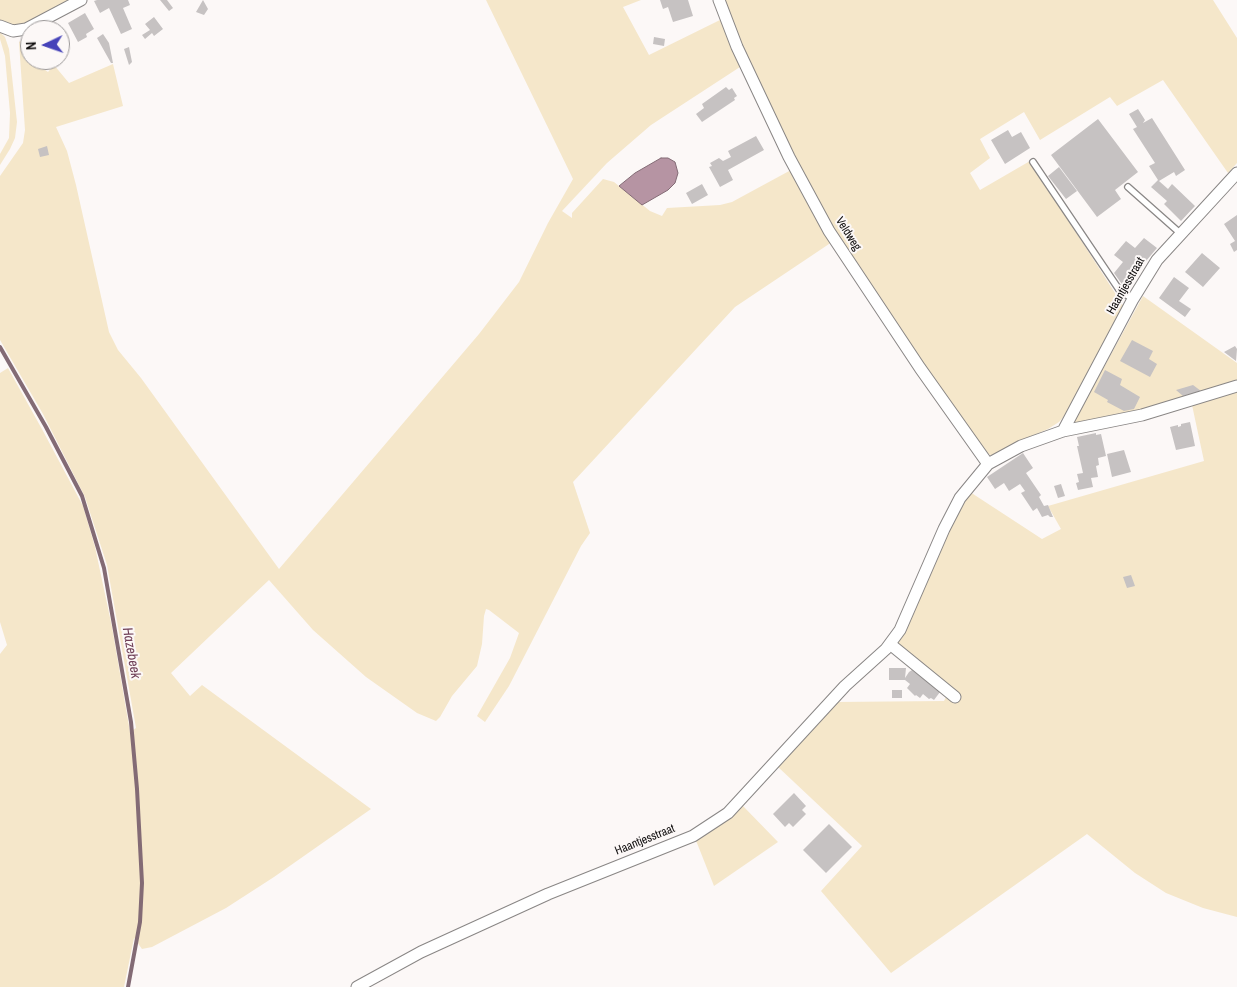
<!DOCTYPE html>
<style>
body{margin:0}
#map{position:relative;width:1237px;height:987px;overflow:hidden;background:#fcf8f7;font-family:"Archivo Narrow",sans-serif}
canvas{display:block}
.north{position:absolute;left:20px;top:20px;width:50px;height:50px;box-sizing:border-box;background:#fcf8f7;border:1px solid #9c9999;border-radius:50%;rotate:267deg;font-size:14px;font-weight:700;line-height:20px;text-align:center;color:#0d0b0b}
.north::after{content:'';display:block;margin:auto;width:18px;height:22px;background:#4643b9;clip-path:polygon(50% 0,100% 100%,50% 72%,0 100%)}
</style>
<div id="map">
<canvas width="1237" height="987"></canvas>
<div class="north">N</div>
</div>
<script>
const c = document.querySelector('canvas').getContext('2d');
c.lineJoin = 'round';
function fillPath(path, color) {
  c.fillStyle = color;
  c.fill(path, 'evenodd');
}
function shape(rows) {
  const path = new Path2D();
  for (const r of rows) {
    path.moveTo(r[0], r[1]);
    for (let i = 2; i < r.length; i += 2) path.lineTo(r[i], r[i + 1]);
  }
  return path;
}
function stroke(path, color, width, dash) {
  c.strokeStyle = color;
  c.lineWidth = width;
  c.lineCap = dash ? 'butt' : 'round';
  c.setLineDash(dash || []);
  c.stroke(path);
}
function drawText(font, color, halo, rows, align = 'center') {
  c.font = font + ' "Archivo Narrow",sans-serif';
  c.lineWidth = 4;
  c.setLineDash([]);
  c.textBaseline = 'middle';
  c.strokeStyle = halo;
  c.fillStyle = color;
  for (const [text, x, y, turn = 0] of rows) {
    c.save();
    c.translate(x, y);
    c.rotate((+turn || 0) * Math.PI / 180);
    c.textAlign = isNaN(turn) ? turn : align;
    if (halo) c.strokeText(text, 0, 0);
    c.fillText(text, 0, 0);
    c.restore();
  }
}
const green = shape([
 [0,0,69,0,24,24,13,26,0,21],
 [486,0,641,0,623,7,649,55,722,19,740,67,651,125,607,163,562,211,572,218,572,213,603,179,614,182,650,211,662,216,667,208,720,205,732,202,791,170,832,242,735,307,573,482,590,533,581,546,509,686,485,722,477,716,510,658,519,633,489,610,486,609,484,616,482,644,477,666,452,696,440,717,436,721,417,713,366,677,313,630,269,580,171,673,190,696,202,685,371,809,274,877,226,908,152,947,142,949,134,938,124,987,0,987,0,654,7,645,0,622,0,373,8,368,43,431,83,506,95,547,112,627,130,732,136,728,107,565,85,497,43,414,0,340,0,176,23,143,25,130,19,42,23,39,27,39,30,43,30,60,42,60,38,65,48,72,54,65,69,83,113,64,123,106,56,127,67,151,76,185,109,332,118,350,141,378,279,569,479,334,519,282,548,223,573,179],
 [723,0,1213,0,1237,38,1237,163,1228,173,1163,80,1117,106,1110,97,1040,140,1024,112,980,139,990,158,970,173,980,190,1030,161,1124,307,1072,407,1059,422,1048,429,1011,445,993,456,982,451,856,266,809,185,748,63],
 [0,32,5,37,9,49,17,122,15,138,10,149,0,165,0,154,9,138,10,113,5,56,0,39],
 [1143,296,1237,363,1237,382,1159,406,1075,424,1075,420],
 [1237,388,1237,917,1203,908,1166,893,1135,873,1087,834,891,973,821,891,862,846,777,766,835,702,944,701,950,689,896,643,962,503,970,492,1042,539,1061,529,1048,506,1204,461,1192,405],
 [743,806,778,842,714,886,695,838,718,825]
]);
const water = shape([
 [661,158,668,158,675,162,678,173,675,183,668,190,642,205,619,186,635,173,661,158]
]);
const stream = shape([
 [0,347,46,427,82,496,104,568,131,722,137,789,142,883,140,922,128,987]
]);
const building = shape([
 [97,0,128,0,130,5,123,8,132,29,121,34,109,8,100,13,94,1],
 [160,0,167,0,173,8,169,11],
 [203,0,208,9,204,15,196,12],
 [660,0,688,0,693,16,673,22,668,7,663,9],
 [85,13,94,29,86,34,87,37,78,42,68,23],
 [154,17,163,29,154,36,152,33,145,39,142,35,150,30,145,24],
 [56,25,59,26,69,49,60,54,60,30,47,30],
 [103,34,109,43,113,63,111,63,97,38],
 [654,37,665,39,664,46,653,44],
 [129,47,132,62,129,65,124,49],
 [726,87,729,90,732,88,737,96,734,98,735,100,702,122,696,114,704,108,702,104],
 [1138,109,1145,120,1143,123,1152,118,1185,170,1176,176,1174,172,1159,181,1168,189,1172,184,1195,206,1181,221,1164,204,1167,201,1151,187,1158,180,1149,166,1155,163,1133,129,1137,127,1129,114],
 [1098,119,1138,172,1115,190,1121,199,1097,217,1051,155],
 [1008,130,1012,137,1021,132,1030,148,1005,164,991,140],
 [756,136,764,150,728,170,733,180,720,187,709,167,712,166,710,163,719,158,723,161,731,157,728,151],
 [47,146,49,155,40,157,38,149],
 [1059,167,1077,191,1066,199,1048,176],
 [702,184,708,195,692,204,686,193],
 [1237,215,1237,250,1234,252,1230,244,1235,241,1224,224],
 [1144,238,1157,248,1124,287,1114,273,1123,262,1114,255,1126,241,1135,248],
 [1202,253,1220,268,1203,287,1185,272],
 [1174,277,1189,288,1179,301,1191,309,1185,317,1159,298],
 [1132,340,1153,351,1149,359,1157,364,1150,377,1120,361],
 [1235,346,1237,349,1236,361,1224,352],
 [1105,370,1122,379,1120,385,1140,397,1134,409,1124,411,1107,402,1108,400,1094,392],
 [1193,385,1201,391,1183,396,1176,390],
 [1190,422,1195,446,1176,450,1170,427,1178,425,1178,427,1181,426,1181,424],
 [1096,433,1096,435,1101,434,1106,456,1098,458,1099,465,1096,466,1098,477,1091,478,1093,487,1078,490,1076,483,1079,482,1077,474,1083,473,1077,446,1079,446,1077,437],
 [1124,450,1131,472,1112,477,1107,454],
 [1023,453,1033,468,1026,473,1041,495,1039,497,1044,506,1048,505,1053,517,1050,517,1048,515,1042,517,1037,508,1033,511,1021,493,1025,491,1020,484,1009,491,1004,483,995,489,987,477],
 [1061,484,1065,496,1058,498,1054,486],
 [1131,575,1135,586,1127,588,1123,577],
 [889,668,906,668,905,678,909,672,912,670,940,692,934,700,931,698,929,699,923,694,920,698,916,695,915,696,907,688,910,684,905,680,889,680],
 [892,690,902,690,902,698,892,698],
 [794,793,806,806,802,810,806,814,793,827,789,823,785,827,773,814],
 [829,824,852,847,826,873,803,850]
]);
const lane = shape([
 [1033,162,1120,291,1133,299],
 [1128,187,1181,234]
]);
const street = shape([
 [719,0,737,47,789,157,829,231,920,368,988,464],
 [0,26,13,31,26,29,81,0],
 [1063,431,1133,299,1157,260,1237,173],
 [890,644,955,697],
 [357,987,421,952,548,894,693,836,728,813,845,686,886,649,900,630,944,529,960,498,988,464,1021,446,1063,431,1142,415,1237,386]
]);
const streetNames = [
 ["Veldweg",848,234,58],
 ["Haantjesstraat",1126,286,-60],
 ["Haantjesstraat",645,840,-22]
];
const waterNames = [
 ["Hazebeek",131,653,80]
];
fillPath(green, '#f5e7ca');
fillPath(water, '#b694a3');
stroke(water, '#836b75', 1);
stroke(stream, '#836b75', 4);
fillPath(building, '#c6c2c2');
stroke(lane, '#898685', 8);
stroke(street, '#898685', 13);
stroke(lane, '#fff', 5.5);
stroke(street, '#fff', 11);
drawText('12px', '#0d0b0b', '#fcf8f7', streetNames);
drawText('italic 14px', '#704058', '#fcf8f7', waterNames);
</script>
